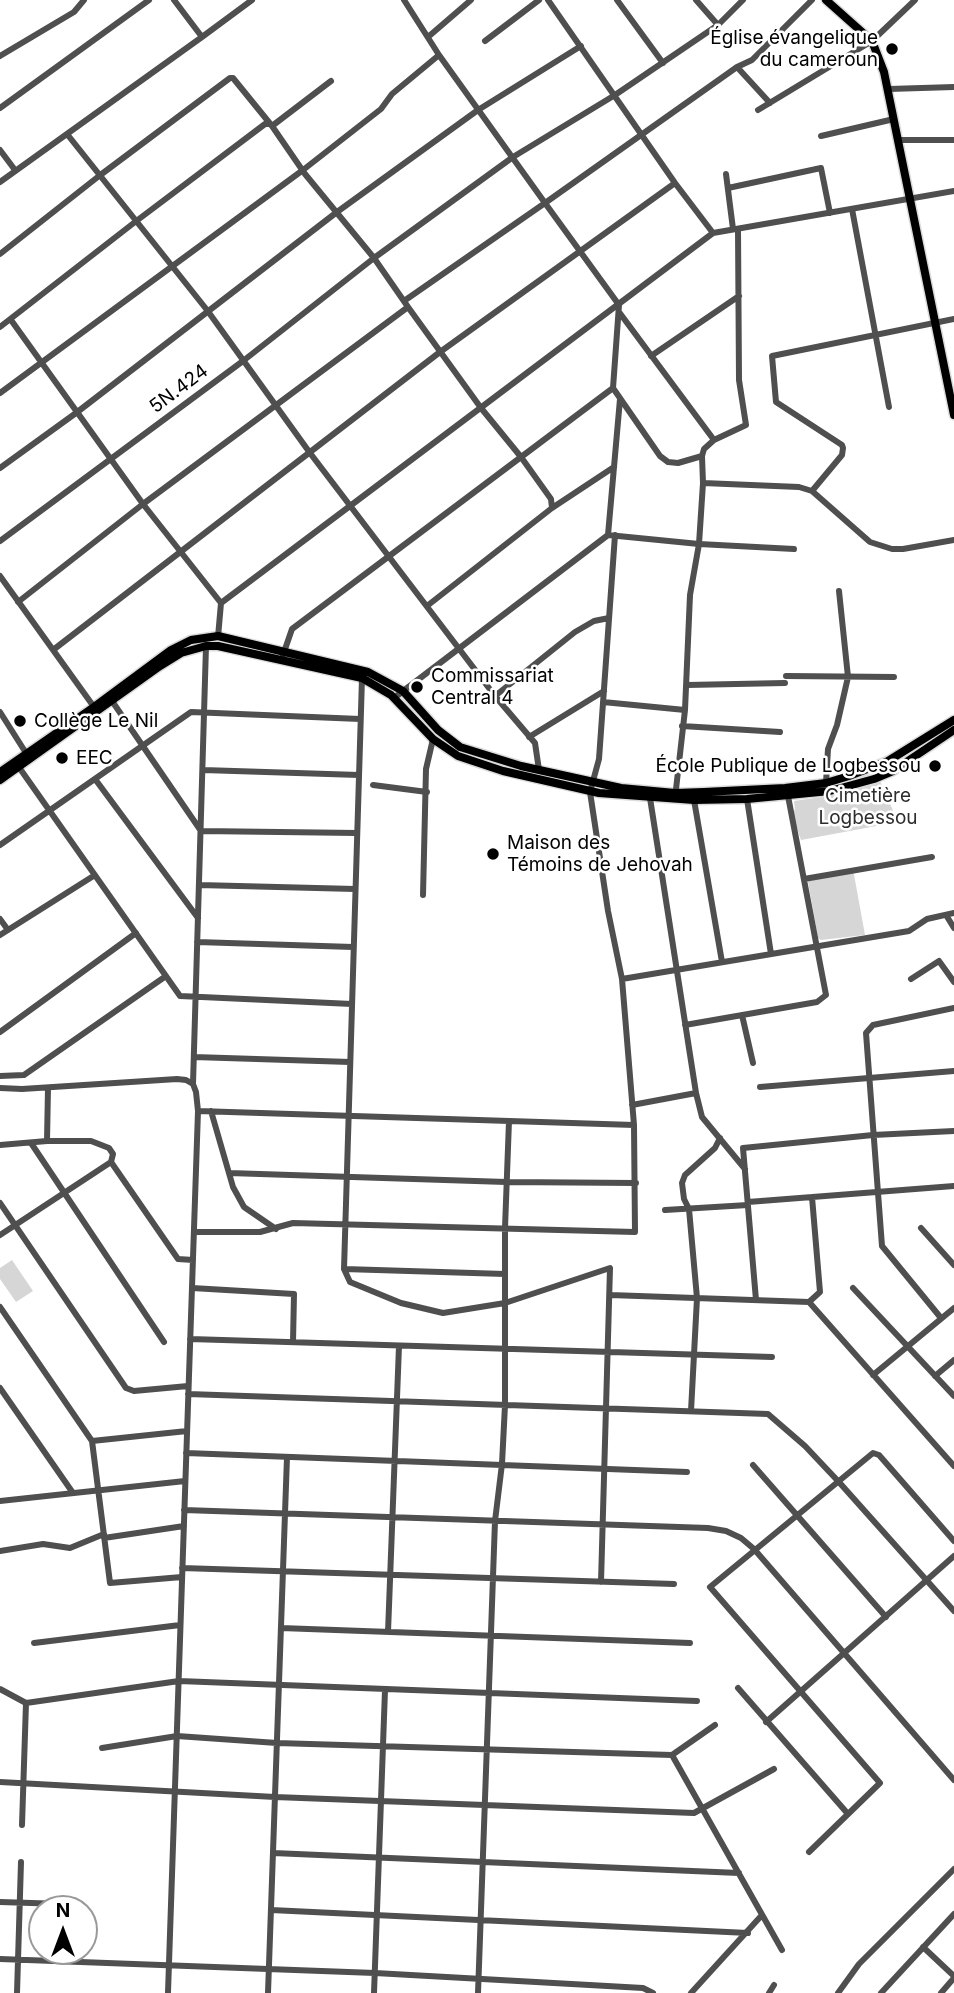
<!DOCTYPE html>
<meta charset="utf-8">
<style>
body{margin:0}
#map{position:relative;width:954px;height:1993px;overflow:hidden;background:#fff;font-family:Inter,sans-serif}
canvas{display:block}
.north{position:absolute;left:28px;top:1895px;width:70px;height:70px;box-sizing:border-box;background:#fff;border:2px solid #999;border-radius:50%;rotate:0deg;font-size:19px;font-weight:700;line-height:28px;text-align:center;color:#000}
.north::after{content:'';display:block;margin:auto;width:24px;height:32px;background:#000;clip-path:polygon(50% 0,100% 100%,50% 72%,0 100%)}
</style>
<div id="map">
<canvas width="954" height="1993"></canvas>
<div class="north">N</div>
</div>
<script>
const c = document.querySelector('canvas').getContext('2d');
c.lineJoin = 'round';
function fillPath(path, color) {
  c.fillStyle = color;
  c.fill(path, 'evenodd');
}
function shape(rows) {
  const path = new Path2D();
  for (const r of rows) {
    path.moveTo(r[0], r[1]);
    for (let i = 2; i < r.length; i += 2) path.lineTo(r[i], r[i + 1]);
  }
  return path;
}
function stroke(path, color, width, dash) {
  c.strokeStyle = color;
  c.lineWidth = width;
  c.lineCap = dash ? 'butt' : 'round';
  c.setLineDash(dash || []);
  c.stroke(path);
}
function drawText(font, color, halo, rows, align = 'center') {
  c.font = font + ' Inter,sans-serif';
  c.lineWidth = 5;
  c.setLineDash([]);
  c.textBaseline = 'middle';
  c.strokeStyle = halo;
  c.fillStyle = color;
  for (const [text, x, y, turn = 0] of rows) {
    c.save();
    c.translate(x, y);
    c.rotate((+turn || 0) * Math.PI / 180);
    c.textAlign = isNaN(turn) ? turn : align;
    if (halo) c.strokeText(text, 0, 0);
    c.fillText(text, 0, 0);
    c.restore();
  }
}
const green = shape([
 [880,781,898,822,801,840,791,811,795,810,794,801,842,794],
 [853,869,865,935,821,940,818,938,807,876],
 [12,1260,33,1291,16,1302,0,1279,0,1268]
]);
const minor = shape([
 [404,0,439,55,545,203,737,67,752,60,812,0],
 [548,0,675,183,713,233],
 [617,0,663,63],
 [696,0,718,25],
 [202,37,252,0],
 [428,37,471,0],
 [485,41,539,0],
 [0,56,74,12,84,0],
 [737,67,770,103],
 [889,89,954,87],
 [0,108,149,0],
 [758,110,872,41,915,0],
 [272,126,331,81],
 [67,134,207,310,310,453,495,696,535,743,539,770],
 [821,136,894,119],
 [898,140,954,140],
 [0,150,15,170],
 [726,174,733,229],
 [0,182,202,37,174,0],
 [728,188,821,168,830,213],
 [852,209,889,407],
 [0,254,99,176,230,78,233,78,272,126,305,174,374,258,408,307,143,504,18,602],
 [404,301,545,203,619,305,613,388,660,456,668,462,678,463,702,456,704,449,714,440,619,312],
 [408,307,481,408,521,457,551,499,552,508],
 [11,320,143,504,221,603,218,637],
 [0,327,135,222,265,124,269,124],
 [651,356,739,296],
 [0,393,303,170,381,109,392,94,439,55],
 [714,440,746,425,739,380,738,229],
 [0,468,76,413,337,212,478,110,581,46],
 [703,483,799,487,812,491,870,542,892,549,903,549,954,540],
 [812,491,842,455,843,448,842,445,776,402,772,356,954,319],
 [608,535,620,399],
 [0,541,243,361,374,258,513,157,615,95,718,25,743,0],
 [0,576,94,707],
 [221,603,713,233,954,191],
 [427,606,552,508,614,467],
 [53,650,440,352,675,183],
 [283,655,292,629,613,388],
 [786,676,894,677],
 [362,678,344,1269,350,1282,401,1303,443,1313,505,1303,610,1268,601,1582],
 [687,685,785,683],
 [495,696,575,632,594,621,609,618],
 [394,698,608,535,699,544,794,549],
 [112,701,201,831,357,833],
 [603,702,685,710],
 [0,712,26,753],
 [682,726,780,732],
 [529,737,604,691],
 [16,763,180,996,352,1004],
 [203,770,359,775],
 [95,779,198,918],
 [826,783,828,749,837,725,848,677,839,591],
 [373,785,427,792],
 [650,798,696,1093,702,1117,745,1169],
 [675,798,685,710,690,595,699,544,703,483,702,456],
 [747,799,771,954],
 [694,800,722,962],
 [0,845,191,712,360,719],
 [804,879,932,857],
 [199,885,355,889],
 [423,895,426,769,433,739],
 [946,915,954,928],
 [0,919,8,930],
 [0,935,95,875],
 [197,942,353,947],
 [622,979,909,931,927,919,954,913],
 [911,979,939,961,954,982],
 [742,1015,753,1063],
 [685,1025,817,1002,826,995,788,796],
 [0,1032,136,933],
 [194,1057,350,1062],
 [0,1076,24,1075,166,976],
 [760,1087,954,1071],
 [0,1088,22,1089,177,1079,186,1080,193,1084],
 [632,1105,696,1093],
 [198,1111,634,1125],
 [211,1111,233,1187,244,1207,276,1229],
 [47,1141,91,1141,109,1148,113,1154,111,1162,178,1259,193,1260],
 [31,1143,164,1342],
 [0,1145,47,1141,48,1088],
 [229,1173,506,1182,636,1183],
 [748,1202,954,1186],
 [0,1203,126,1388,134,1391,188,1386],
 [665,1210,748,1205],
 [921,1228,954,1265],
 [194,1232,260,1232,293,1223,635,1232,634,1125,622,979,608,911,590,792,599,759,615,535],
 [0,1235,111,1162],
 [344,1269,505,1274],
 [192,1288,294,1294,293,1342],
 [853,1288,954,1396],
 [610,1295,809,1302,820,1292,812,1197],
 [756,1300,743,1148,873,1135,954,1131],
 [809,1302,954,1466],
 [0,1307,92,1441,110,1583,182,1577],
 [941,1318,882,1246,866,1033,873,1025,954,1008],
 [190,1339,772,1357],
 [873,1375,954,1308],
 [935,1376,954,1360],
 [0,1388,73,1493],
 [188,1394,768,1414,805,1446,838,1481,954,1611],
 [691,1411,697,1298,689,1209,684,1199,682,1183,685,1175,715,1148,720,1138],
 [92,1441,187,1431],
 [186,1453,687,1472],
 [753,1465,886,1617],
 [0,1501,185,1481],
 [184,1510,708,1528,726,1531,741,1538,754,1549,954,1780],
 [104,1538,184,1526],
 [0,1551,43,1544,70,1548,104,1534],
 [182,1568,674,1584],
 [281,1628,690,1643],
 [388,1632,399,1346],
 [34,1643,180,1625],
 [738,1688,848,1814],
 [0,1689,26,1703,179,1681,697,1701],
 [766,1722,954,1556],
 [102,1748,177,1736,277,1743,672,1755,715,1725],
 [672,1755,782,1950],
 [0,1782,275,1797,694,1813,774,1769],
 [22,1825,26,1703],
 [809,1852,880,1783,710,1587,873,1453,879,1455,954,1541],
 [273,1853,739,1873],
 [0,1902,63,1904],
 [271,1910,748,1933],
 [923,1947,954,1976],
 [0,1959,375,1973,643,1988,653,1993],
 [17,1993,21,1862],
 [168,1993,198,1111,196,1092,193,1084,206,646],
 [268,1993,287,1457],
 [374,1993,385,1690],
 [478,1993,495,1521,502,1464,505,1405,505,1228,509,1121],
 [691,1993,762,1915],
 [769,1993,774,1985],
 [838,1993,859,1964,954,1869],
 [881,1993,954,1914],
 [941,1993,954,1978]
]);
const major = shape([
 [826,0,872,41,884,72,954,415],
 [0,772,94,707,171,650,191,640,218,636,368,672,403,691,438,730,460,747,521,766,621,788,675,793,704,792,785,788,826,783,849,776,888,761,954,720],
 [0,780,160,666,181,653,206,646,218,646,362,678,391,695,433,739,458,756,503,771,599,793,694,800,747,799,830,791,874,779,893,771,954,730]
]);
const markers = [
 [892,49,7,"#000"],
 [417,687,7,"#000"],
 [20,721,7,"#000"],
 [62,758,7,"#000"],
 [935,766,7,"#000"],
 [493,854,7,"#000"]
];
const poiNames = [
 ["Église évangelique",878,38,"right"],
 ["du cameroun",878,60,"right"],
 ["Commissariat",431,676],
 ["Central 4",431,698],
 ["Collège Le Nil",34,721],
 ["EEC",76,758],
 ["École Publique de Logbessou",921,766,"right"],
 ["Maison des",507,843],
 ["Témoins de Jehovah",507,865]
];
const streetNames = [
 ["5N.424",179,389,-37]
];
const parkNames = [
 ["Cimetière",868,796],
 ["Logbessou",868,818]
];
fillPath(green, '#d6d6d6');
stroke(major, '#dbdbdb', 11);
stroke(minor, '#4f4f4f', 6);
stroke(major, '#000', 8);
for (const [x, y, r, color] of markers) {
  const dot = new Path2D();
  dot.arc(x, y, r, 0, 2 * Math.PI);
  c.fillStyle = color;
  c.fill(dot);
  stroke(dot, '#fff', 2.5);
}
drawText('19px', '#000', '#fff', poiNames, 'left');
drawText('19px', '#000', '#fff', streetNames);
drawText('19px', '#2d2d2d', '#fff', parkNames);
</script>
